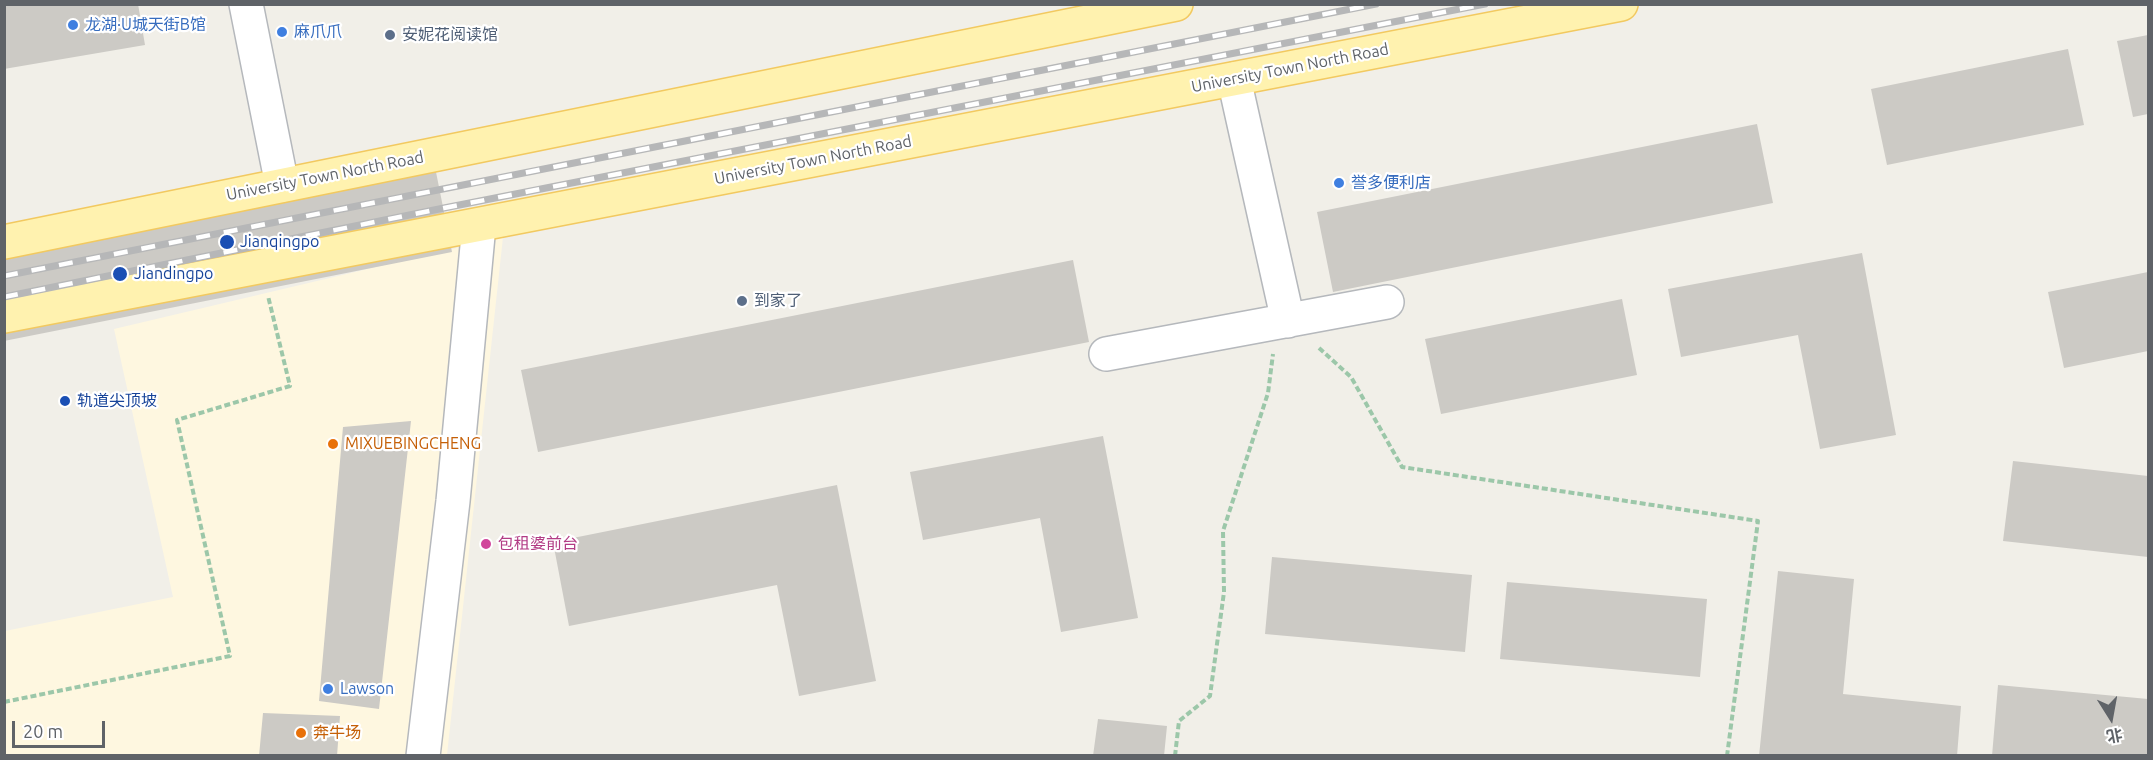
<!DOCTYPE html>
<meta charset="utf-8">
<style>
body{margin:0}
#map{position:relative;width:2153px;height:760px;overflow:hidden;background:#f1efe8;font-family:Ubuntu,"Noto Sans SC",sans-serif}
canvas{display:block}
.frame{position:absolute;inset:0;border:6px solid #5f6368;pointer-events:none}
.north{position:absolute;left:2081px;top:688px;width:60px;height:60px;-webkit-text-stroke:4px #fff;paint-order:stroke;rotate:169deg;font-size:16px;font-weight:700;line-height:24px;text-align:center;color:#5f6368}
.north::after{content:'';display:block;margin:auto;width:21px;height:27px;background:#5f6368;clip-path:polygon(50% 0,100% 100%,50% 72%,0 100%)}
.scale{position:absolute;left:12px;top:721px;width:93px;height:27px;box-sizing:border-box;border:3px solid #5f6368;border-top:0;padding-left:8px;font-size:18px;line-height:21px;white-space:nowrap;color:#5f6368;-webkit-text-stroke:4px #fff;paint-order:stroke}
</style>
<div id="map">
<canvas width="2153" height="760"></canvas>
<div class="frame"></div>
<div class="north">北</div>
<div class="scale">20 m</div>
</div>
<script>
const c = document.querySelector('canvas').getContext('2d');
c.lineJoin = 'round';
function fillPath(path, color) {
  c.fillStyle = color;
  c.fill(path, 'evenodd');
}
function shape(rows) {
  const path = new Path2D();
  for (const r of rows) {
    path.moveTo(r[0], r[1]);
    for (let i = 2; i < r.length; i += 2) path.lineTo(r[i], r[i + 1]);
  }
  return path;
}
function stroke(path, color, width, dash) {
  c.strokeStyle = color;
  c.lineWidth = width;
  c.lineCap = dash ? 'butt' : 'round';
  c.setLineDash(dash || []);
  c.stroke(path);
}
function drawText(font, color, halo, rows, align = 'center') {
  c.font = font + ' Ubuntu,"Noto Sans SC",sans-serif';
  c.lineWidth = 4.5;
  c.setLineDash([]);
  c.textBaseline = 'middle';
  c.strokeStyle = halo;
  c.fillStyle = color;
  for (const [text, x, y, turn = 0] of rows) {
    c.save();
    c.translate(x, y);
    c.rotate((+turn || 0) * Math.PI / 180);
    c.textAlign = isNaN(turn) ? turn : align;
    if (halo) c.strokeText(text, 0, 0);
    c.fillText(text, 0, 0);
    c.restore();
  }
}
const commercial = shape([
 [503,237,447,755,5,756,5,631,173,597,114,329]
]);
const building = shape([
 [4,4,138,4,145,45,4,69],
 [2148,35,2148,114,2133,117,2117,41],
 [2068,49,2084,125,1887,165,1871,89],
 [1757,124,1773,203,1333,292,1317,212],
 [431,147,452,252,4,341,4,232],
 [1862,253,1896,435,1820,449,1798,335,1681,357,1668,289],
 [1073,260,1089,342,538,452,521,370],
 [2148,272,2148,351,2064,368,2048,292],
 [1622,299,1637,375,1441,414,1425,339],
 [411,421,379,709,319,701,343,427],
 [1103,436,1138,618,1061,632,1040,518,923,540,910,472],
 [2013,461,2148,476,2148,557,2003,541],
 [837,485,876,681,799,696,777,585,569,626,553,542],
 [1272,557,1472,575,1465,652,1265,634],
 [1778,571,1854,579,1843,694,1961,706,1957,756,1759,756],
 [1507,582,1707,599,1700,677,1500,659],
 [1998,685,2148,699,2148,756,1992,756],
 [263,713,340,716,337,756,259,756],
 [1098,719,1167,726,1164,756,1093,756]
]);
const path = shape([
 [1319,348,1351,377,1402,467,1758,521,1727,756],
 [4,702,230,656,177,420,290,386,268,296],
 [1175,756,1179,721,1210,696,1224,592,1223,531,1268,393,1273,354]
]);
const minor = shape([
 [246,4,282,185],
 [1234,79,1288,321],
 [1106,354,1387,302],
 [423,756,453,501,479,225]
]);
const major = shape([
 [4,242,1176,4],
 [4,316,1621,4]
]);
const rail = shape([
 [4,276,1376,4],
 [4,297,444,208,1485,4]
]);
const markers = [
 [73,25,6,"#3f7fe0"],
 [282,32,6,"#3f7fe0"],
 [390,35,6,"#5c6f8a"],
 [1339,183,6,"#3f7fe0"],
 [227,242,8,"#1a4fb4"],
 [120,274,8,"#1a4fb4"],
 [742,301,6,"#5c6f8a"],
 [65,401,6,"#1a4fb4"],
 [333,444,6,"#e8710a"],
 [486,544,6,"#d1479c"],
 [328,689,6,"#3f7fe0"],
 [301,733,6,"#e8710a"]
];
const shopNames = [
 ["龙湖·U城天街B馆",85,25],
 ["麻爪爪",294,32],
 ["誉多便利店",1351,183],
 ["Lawson",340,689]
];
const serviceNames = [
 ["安妮花阅读馆",402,35],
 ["到家了",754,301]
];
const streetNames = [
 ["University Town North Road",1290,68,-11],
 ["University Town North Road",813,160,-11],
 ["University Town North Road",325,176,-11]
];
const transitNames = [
 ["Jianqingpo",240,242],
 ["Jiandingpo",134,274],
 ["轨道尖顶坡",77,401]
];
const foodNames = [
 ["MIXUEBINGCHENG",345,444],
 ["奔牛场",313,733]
];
const hotelNames = [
 ["包租婆前台",498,544]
];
fillPath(commercial, '#fef7e0');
fillPath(building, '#cccac5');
stroke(minor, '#b5b8bc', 36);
stroke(major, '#f2c960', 36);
stroke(path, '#9cc7a9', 4, [6, 3]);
stroke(minor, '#fff', 33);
stroke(major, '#fff2af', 33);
stroke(rail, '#b6b7b8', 7);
stroke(rail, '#fff', 4.5, [14]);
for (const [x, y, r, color] of markers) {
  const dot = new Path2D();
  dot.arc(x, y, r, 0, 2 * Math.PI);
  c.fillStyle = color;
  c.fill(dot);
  stroke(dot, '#fff', 2);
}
drawText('16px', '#366cbe', '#fff', shopNames, 'left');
drawText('16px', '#4e5e75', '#fff', serviceNames, 'left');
drawText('16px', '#5f6368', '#fff', streetNames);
drawText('16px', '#164399', '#fff', transitNames, 'left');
drawText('16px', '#c56008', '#fff', foodNames, 'left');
drawText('16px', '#b23c85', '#fff', hotelNames, 'left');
</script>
